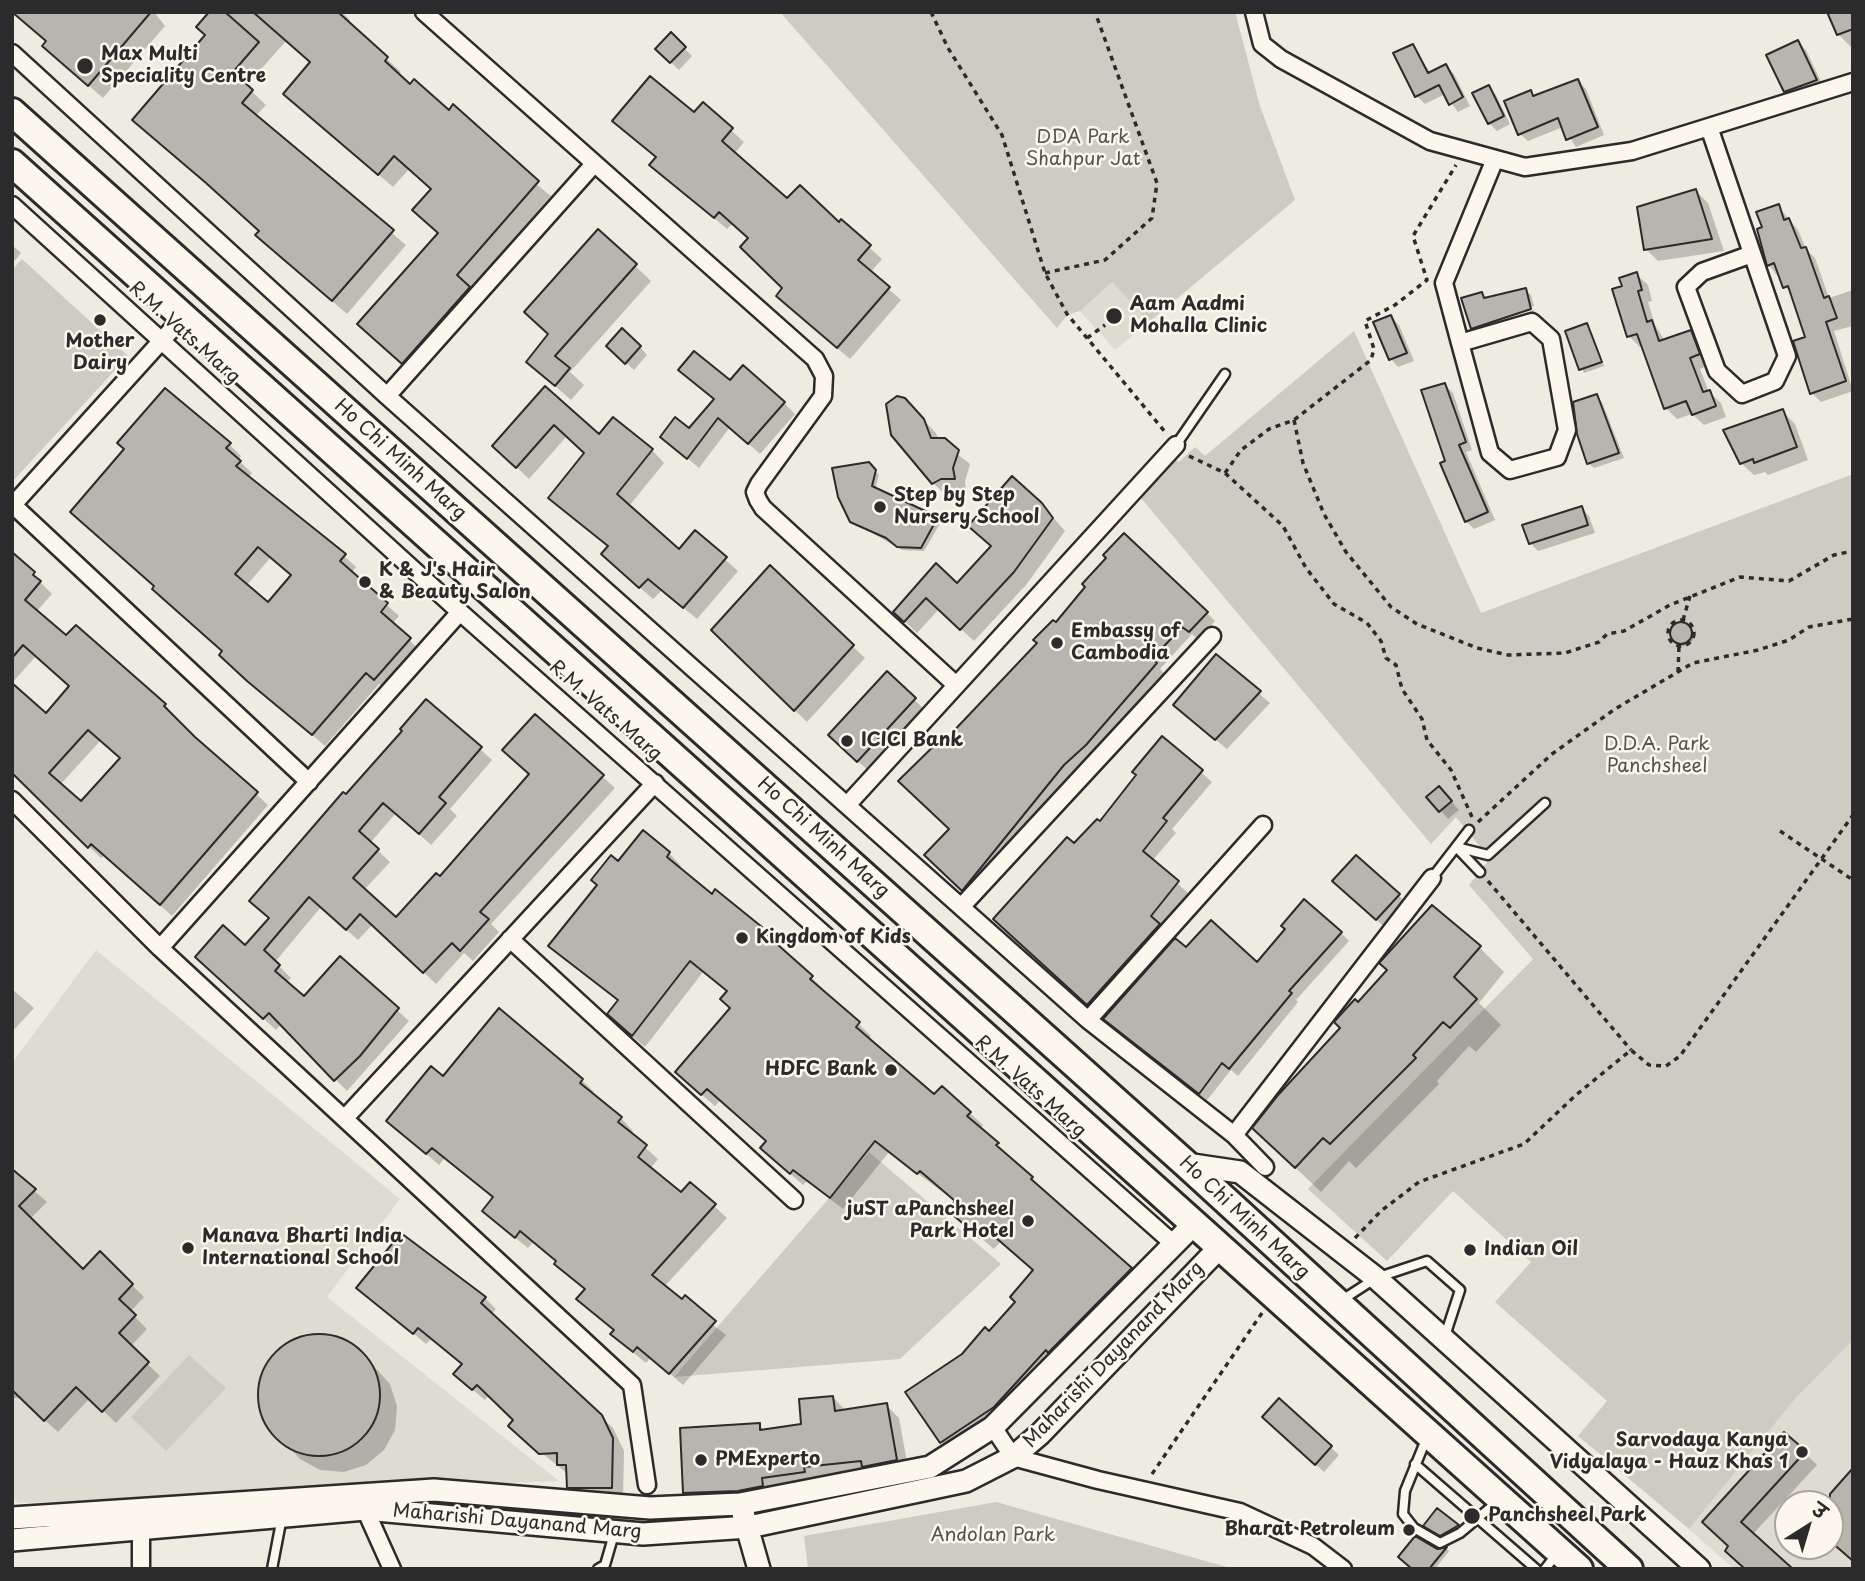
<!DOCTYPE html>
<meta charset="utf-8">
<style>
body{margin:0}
#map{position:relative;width:1865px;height:1581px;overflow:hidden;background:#eeebe0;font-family:"Playpen Sans","Playpen Sans Deva",sans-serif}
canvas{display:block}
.frame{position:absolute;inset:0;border:14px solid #2b2b2b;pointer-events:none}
.north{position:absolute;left:1774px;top:1490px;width:70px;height:70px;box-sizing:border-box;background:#fbf7ec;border:2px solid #a8a59f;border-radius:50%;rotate:37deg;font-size:19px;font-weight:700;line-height:28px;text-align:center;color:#2b2b2b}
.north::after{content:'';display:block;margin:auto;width:24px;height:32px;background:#2b2b2b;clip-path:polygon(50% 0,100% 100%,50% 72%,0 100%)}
</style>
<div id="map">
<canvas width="1865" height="1581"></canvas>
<div class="frame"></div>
<div class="north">उ</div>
</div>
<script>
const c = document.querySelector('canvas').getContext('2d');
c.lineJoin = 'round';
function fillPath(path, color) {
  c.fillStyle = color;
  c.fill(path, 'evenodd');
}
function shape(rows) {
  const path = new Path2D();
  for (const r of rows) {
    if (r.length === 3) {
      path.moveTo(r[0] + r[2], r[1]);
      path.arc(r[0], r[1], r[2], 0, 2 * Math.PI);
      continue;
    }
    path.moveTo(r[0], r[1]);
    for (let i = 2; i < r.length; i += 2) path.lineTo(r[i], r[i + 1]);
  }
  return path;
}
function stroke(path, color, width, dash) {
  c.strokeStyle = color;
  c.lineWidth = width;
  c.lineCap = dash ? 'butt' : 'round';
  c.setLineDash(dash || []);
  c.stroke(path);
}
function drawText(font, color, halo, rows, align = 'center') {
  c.font = font + ' "Playpen Sans",sans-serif';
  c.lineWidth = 5;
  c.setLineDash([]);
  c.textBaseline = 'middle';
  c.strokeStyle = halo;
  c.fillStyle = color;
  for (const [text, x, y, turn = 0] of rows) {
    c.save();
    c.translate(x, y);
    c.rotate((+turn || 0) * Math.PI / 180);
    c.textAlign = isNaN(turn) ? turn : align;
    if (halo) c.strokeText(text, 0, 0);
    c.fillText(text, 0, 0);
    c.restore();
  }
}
const built = shape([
 [1112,282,1149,322,1115,350,1080,311],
 [96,950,400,1199,327,1297,559,1481,18,1503,12,1498,12,1063],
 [1853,1340,1853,1569,1734,1569,1689,1529,1794,1400],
 [1788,1504,1830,1504,1830,1546,1788,1546]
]);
const green = shape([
 [780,12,1235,12,1260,106,1295,200,1149,322,1112,282,1080,311,1067,315,1057,328],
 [22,259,128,356,12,482,12,270],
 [1354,331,1481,613,1853,474,1853,1340,1794,1400,1689,1529,1578,1436,1607,1401,1495,1302,1531,1262,1453,1191,1387,1261,1308,1189,1533,959,1469,885,1490,859,1456,817,1431,844,1141,498,1174,459,1179,462,1195,447,1205,456],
 [869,1152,1001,1264,900,1359,674,1377],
 [189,1355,226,1388,166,1451,131,1417],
 [996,1502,1234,1569,808,1569,804,1536]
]);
const shadow = shape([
 [13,12,154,12,165,26,103,98,58,59,47,42],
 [211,12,342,12,350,20,347,23,401,72,398,75,551,196,470,289,483,302,417,376,373,337,439,234,432,189,409,169,393,187,299,107,312,63,286,41,246,86,266,105,255,117,406,245,347,314,272,249,260,232,222,197,148,134,207,36],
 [1853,12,1853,46,1851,47,1838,34],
 [671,35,692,56,679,70,657,49],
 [1798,42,1806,50,1824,88,1794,99,1786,91,1769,56],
 [1413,46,1431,74,1446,66,1454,74,1470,106,1458,112,1445,94,1425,104,1417,96],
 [1578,81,1586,89,1604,135,1576,147,1563,127,1528,141,1520,134,1530,92,1535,97],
 [1488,87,1496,95,1510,124,1497,131,1489,123],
 [703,105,744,142,734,154,787,201,839,225,841,222,882,259,870,273,901,300,850,359,790,308,784,288,750,238,733,223,727,229,651,165],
 [1696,191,1708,203,1724,251,1658,261,1646,249],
 [1778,206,1798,230,1806,249,1815,258,1829,298,1853,290,1853,326,1834,331,1853,391,1821,402,1812,393,1807,338,1793,296,1769,265,1764,228],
 [599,232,651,281,570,372,584,385,571,400,528,362,550,335],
 [12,245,21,253,12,264],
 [1636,274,1648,285,1652,301,1648,302,1655,325,1665,341,1690,332,1701,343,1710,365,1700,369,1709,392,1721,403,1726,417,1704,425,1692,414,1677,419,1666,408,1643,346,1640,347,1629,336,1624,287],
 [1525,290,1531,295,1534,306,1473,328,1481,294,1486,299],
 [1534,310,1536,315,1478,334,1474,330],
 [1391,317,1399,325,1414,361,1398,367,1391,359],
 [1587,325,1604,366,1584,373,1567,332],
 [640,347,647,355,634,370,616,354],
 [680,370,730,383,784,403,795,414,760,454,730,427,699,468,662,437,689,430,715,400],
 [1445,385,1453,393,1472,450,1466,452,1495,520,1474,529,1466,521,1447,462],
 [545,389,599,437,652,450,664,463,629,506,679,552,695,533,738,571,697,619,662,590,653,599,615,566,609,547,550,498,586,453,567,436,529,479,507,458],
 [1596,396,1602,402,1624,458,1594,468,1588,463],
 [891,400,904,400,936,433,939,440,970,464,965,481,966,491,946,495,933,483,887,405],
 [1782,411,1795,424,1808,460,1768,475,1765,472,1754,475,1741,463],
 [229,444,241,456,238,460,252,473,248,478,344,556,356,567,351,573,399,616,392,624,421,651,387,690,379,684,325,746,233,666,223,652,156,587,84,523],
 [271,557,293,576,268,605,246,586],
 [868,464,879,475,875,490,941,522,924,551,902,550,851,521],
 [1041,504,1065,531,1026,585,974,641,939,609,917,633,895,612,936,565,957,585],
 [1581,508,1589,516,1595,533,1538,551,1530,543],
 [19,561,52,594,36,612,66,638,165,705,176,717,174,719,268,805,172,916,104,855,101,858,47,807,46,716,71,687,36,656,12,683,12,569],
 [101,740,122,759,81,804,60,785],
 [770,568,865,658,807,722,759,676],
 [1207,613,1215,621,1198,640,1192,634,1160,669,1164,673,1024,831,971,898,927,855,952,829,948,740,1056,625],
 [1683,635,11],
 [1216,657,1270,703,1227,749,1186,715],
 [887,673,927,712,871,773,842,747],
 [535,716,615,788,491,924,499,932,473,961,464,953,436,984,373,924,358,940,321,907,275,962,291,978,286,983,304,999,397,1010,409,1021,347,1091,281,1024,276,1030,209,968,245,947,270,919,346,797,480,749,492,760,450,809,457,816,431,845,396,813,370,843,390,862,364,890,397,919,440,879,531,774],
 [1162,738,1212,782,1172,829,1176,833,1152,861,1188,893,1160,927,1169,935,1098,1014,1006,929,1074,846,1100,824],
 [1439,788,1459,810,1448,819,1429,797],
 [669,853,681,866,679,869,712,896,761,928,871,1036,868,1039,935,1097,942,1089,970,1113,983,1125,980,1129,1008,1158,1143,1281,954,1455,941,1442,963,1356,990,1333,1017,1302,1035,1271,1001,1241,994,1249,962,1222,956,1202,889,1152,843,1209,807,1181,803,1185,775,1160,768,1142,720,1100,715,1106,689,1084,732,1008,728,992,703,972,645,1047,622,1027,619,1002,550,946,618,864],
 [1347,894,1398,895,1411,907,1389,931],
 [1287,929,1341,933,1349,941,1296,1000,1298,1002,1238,1076,1231,1070,1207,1100,1113,1026,1186,950,1257,965],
 [1479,947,1504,972,1479,1003,1501,1025,1476,1052,1469,1046,1437,1081,1439,1084,1356,1168,1349,1161,1321,1192,1280,1153,1342,1028,1359,1005],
 [12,989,34,1008,12,1032],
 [443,1079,582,1080,594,1092,592,1095,621,1118,633,1131,630,1134,658,1159,650,1169,681,1194,690,1184,727,1218,664,1287,726,1335,683,1385,651,1357,646,1363,625,1346,613,1334,615,1331,579,1299,586,1290,558,1262,533,1242,528,1248,496,1223,484,1211,494,1198,445,1158,439,1165,388,1121],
 [12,1172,47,1202,30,1219,83,1272,100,1254,144,1297,130,1312,147,1329,130,1347,160,1376,116,1423,90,1398,58,1432,20,1398,12,1398],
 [358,1288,485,1298,496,1309,491,1315,613,1428,624,1451,623,1499,580,1499,569,1487,568,1474,522,1437,515,1420,489,1395,485,1400,467,1385,463,1365,431,1339,426,1344],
 [313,1335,336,1338,357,1348,390,1384,397,1406,395,1430,384,1450,366,1465,344,1472,320,1470,300,1459,267,1423,260,1401,261,1378,272,1357,290,1342],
 [833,1397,846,1411,886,1405,899,1418,909,1473,698,1506,685,1493,759,1425,765,1431,803,1426],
 [1279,1401,1339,1455,1324,1472,1272,1425],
 [1785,1434,1817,1465,1752,1535,1730,1547,1717,1534],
 [1853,1471,1830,1540,1830,1504,1823,1504],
 [1437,1511,1458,1527,1460,1530,1445,1538,1429,1529],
 [1447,1549,1449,1551,1435,1569,1414,1569,1437,1551]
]);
const building = shape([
 [12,12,151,12,88,86,42,46,46,41,12,12],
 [209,12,225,12,259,42,233,72,253,90,242,103,394,230,332,301,255,235,259,231,206,183,132,120,205,35,196,27,209,12],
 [253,12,338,12,388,57,385,61,410,84,414,79,449,110,453,104,539,181,457,275,470,287,402,364,357,324,438,233,412,210,431,189,394,156,378,175,283,94,310,62,253,12],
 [1827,12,1853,12,1853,29,1837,35,1827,12],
 [671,32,686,47,670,63,655,49,671,32],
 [1798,40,1817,80,1784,92,1766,55,1798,40],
 [1413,44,1428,73,1446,64,1463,97,1449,105,1439,85,1415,97,1393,53,1413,44],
 [650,76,694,112,703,102,733,128,722,141,787,198,800,185,839,222,841,219,871,245,858,260,890,287,837,348,776,296,782,288,740,247,748,238,719,212,714,218,649,165,656,157,612,121,650,76],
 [1578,79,1598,127,1566,140,1558,118,1518,135,1504,101,1531,90,1533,96,1578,79],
 [1489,85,1504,116,1488,124,1472,93,1489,85],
 [1696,189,1712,239,1644,250,1637,207,1696,189],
 [1779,204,1784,220,1789,218,1801,248,1806,247,1824,298,1829,296,1837,318,1826,322,1846,381,1810,394,1793,341,1805,337,1788,286,1783,288,1774,263,1767,266,1757,229,1762,227,1756,212,1779,204],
 [598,229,637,264,555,356,570,368,555,386,526,362,548,334,524,312,598,229],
 [1637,272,1642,290,1638,291,1647,322,1652,320,1659,341,1691,330,1700,354,1690,358,1703,392,1710,390,1716,406,1692,415,1686,401,1664,409,1637,334,1627,337,1612,289,1622,286,1619,278,1637,272],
 [1526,288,1531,309,1471,329,1461,298,1482,292,1484,298,1526,288],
 [1391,315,1407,353,1389,360,1373,322,1391,315],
 [1587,323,1602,362,1579,370,1565,331,1587,323],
 [622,328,641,346,625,364,606,346,622,328],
 [694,351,730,380,743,365,785,402,748,444,718,418,687,459,660,437,675,417,689,428,714,399,678,370,694,351],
 [1445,383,1466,442,1459,445,1488,512,1465,522,1440,463,1445,461,1421,390,1445,383],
 [545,386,599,434,613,417,653,449,617,494,679,549,695,530,727,557,683,608,648,579,639,588,601,554,608,546,548,498,584,453,554,425,516,468,492,446,545,386],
 [165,388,231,443,226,448,241,461,236,466,346,554,340,561,388,603,381,612,411,638,374,680,366,673,312,735,247,681,219,655,222,651,152,589,154,586,70,512,124,449,117,443,165,388],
 [258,547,291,575,268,602,235,574,258,547],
 [1597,394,1619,453,1587,464,1577,434,1573,402,1597,394],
 [897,396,905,398,924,419,931,438,945,438,959,450,953,468,955,479,941,479,932,484,891,435,886,404,897,396],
 [1783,409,1797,447,1754,463,1753,459,1740,464,1723,430,1783,409],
 [869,462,876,470,872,486,938,517,921,548,897,547,886,538,850,522,838,497,832,468,869,462],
 [1012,476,1042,503,1053,518,1014,572,960,630,926,598,904,622,893,612,936,563,957,583,991,546,968,526,1012,476],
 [1582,506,1588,525,1529,544,1522,525,1582,506],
 [1124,533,1208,612,1189,632,1182,627,1152,659,1157,663,1086,745,1064,765,962,891,924,855,949,829,898,781,945,735,948,737,1037,643,1033,640,1053,620,1056,622,1085,587,1082,584,1106,558,1103,555,1124,533],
 [12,552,35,572,33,575,41,581,25,600,66,635,76,625,166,704,164,706,195,737,258,792,160,905,91,844,88,848,12,773,12,683,46,713,69,686,23,645,12,658,12,552],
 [88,730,120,758,81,801,49,773,88,730],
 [770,565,854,645,794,711,711,630,770,565],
 [1681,633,11],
 [1216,654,1261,691,1215,740,1173,705,1216,654],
 [887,671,916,698,857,762,828,735,887,671],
 [426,699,482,747,439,797,446,803,419,834,383,803,359,831,379,849,353,878,396,917,436,873,440,876,529,774,502,750,535,714,604,775,480,912,489,919,460,951,452,943,423,973,360,914,346,930,309,897,264,950,280,965,275,971,304,996,340,956,399,1008,360,1056,334,1081,269,1013,263,1019,195,957,223,925,245,945,269,918,249,901,343,792,346,794,402,731,400,729,426,699],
 [1162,736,1203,770,1163,818,1167,821,1143,851,1179,881,1151,916,1160,924,1087,1005,993,919,1067,837,1074,843,1097,819,1100,821,1136,775,1132,772,1162,736],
 [1439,786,1452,801,1439,812,1426,797,1439,786],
 [643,830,670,852,667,857,712,894,715,889,762,927,760,929,813,976,810,979,860,1022,856,1027,934,1094,942,1086,971,1112,967,1116,999,1143,996,1145,1033,1177,1031,1179,1132,1268,1048,1353,1046,1350,994,1407,940,1443,905,1392,962,1354,985,1327,989,1331,1015,1302,1010,1297,1033,1270,987,1230,980,1238,947,1210,955,1201,920,1171,917,1174,875,1141,830,1198,793,1170,790,1174,760,1148,766,1141,707,1089,701,1095,675,1072,730,1008,720,999,727,991,690,961,632,1036,607,1014,618,1000,548,946,597,885,591,880,611,855,618,861,643,830],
 [1356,855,1400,894,1376,920,1332,881,1356,855],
 [1304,899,1342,932,1289,991,1292,993,1229,1069,1222,1063,1199,1094,1103,1019,1175,938,1186,947,1211,920,1257,962,1285,929,1281,926,1304,899],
 [1432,905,1481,946,1454,977,1477,999,1450,1028,1443,1022,1413,1055,1416,1058,1330,1144,1323,1138,1295,1168,1252,1128,1279,1094,1340,1028,1334,1022,1342,1013,1355,999,1358,1002,1387,970,1379,963,1432,905],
 [499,1008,583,1079,580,1083,622,1117,618,1122,647,1145,638,1157,681,1192,690,1182,716,1204,652,1275,682,1299,685,1295,716,1321,669,1374,637,1347,633,1352,610,1334,614,1330,576,1299,585,1289,554,1264,556,1261,520,1231,515,1238,482,1211,493,1197,432,1148,426,1154,386,1121,431,1066,443,1076,499,1008],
 [12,1169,36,1189,19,1206,83,1269,100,1251,133,1284,119,1299,136,1315,119,1333,149,1362,102,1412,76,1387,44,1421,12,1390,12,1169],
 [401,1233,486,1297,481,1303,602,1415,613,1438,612,1488,567,1488,566,1465,557,1465,557,1453,539,1454,508,1426,513,1420,477,1385,472,1390,453,1374,462,1364,418,1328,413,1334,356,1288,401,1233],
 [319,1395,61],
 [833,1396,835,1411,887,1403,897,1460,862,1467,861,1461,804,1467,805,1472,762,1478,763,1486,738,1491,683,1493,680,1428,760,1423,760,1430,801,1424,799,1399,833,1396],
 [1279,1398,1332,1446,1315,1465,1262,1417,1279,1398],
 [1784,1432,1806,1451,1741,1522,1793,1569,1745,1569,1725,1551,1728,1546,1702,1522,1784,1432],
 [1853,1468,1853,1561,1830,1541,1830,1494,1853,1468],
 [1437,1508,1459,1525,1440,1536,1423,1526,1437,1508],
 [1415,1536,1437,1549,1447,1547,1429,1569,1412,1569,1398,1557,1415,1536]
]);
const path = shape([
 [931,12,948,48,1002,135,1045,273,1067,314,1166,433],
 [1045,273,1105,260,1152,218,1157,183,1095,12],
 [1087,338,1105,325],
 [1294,420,1303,463,1324,514,1346,552,1391,607,1417,624,1477,648,1508,655,1565,653,1599,642,1607,634,1624,631,1670,605,1740,577,1789,581,1834,555,1853,551],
 [1189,456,1225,473,1283,526,1306,568,1334,604,1367,623,1381,641,1386,658,1396,665,1402,689,1422,719,1427,740,1451,770,1472,817],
 [1225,473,1241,450,1269,429,1294,420,1371,360,1374,349,1365,321,1395,305,1427,280,1413,236,1456,165],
 [1681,633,13],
 [1683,620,1690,596],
 [1678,672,1679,646],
 [1478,822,1552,754,1615,709,1693,663,1758,650,1789,640,1809,627,1853,619],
 [1780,831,1853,880],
 [1488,881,1631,1050],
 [1355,1238,1381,1211,1419,1182,1524,1144,1576,1095,1631,1050,1649,1065,1666,1066,1680,1056,1853,815],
 [1152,1474,1262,1313]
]);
const service = shape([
 [1176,445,1225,374],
 [1456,847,1488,855,1545,803],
 [1458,849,1480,872],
 [1432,878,1469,830],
 [1342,1300,1376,1278,1427,1261,1460,1290,1445,1336],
 [1427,1437,1405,1491,1403,1514,1414,1528,1440,1543,1460,1533,1497,1502],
 [1415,1464,1536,1569],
 [272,1569,282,1517],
 [598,1569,605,1565,614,1534],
 [1545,1569,1556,1555]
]);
const minor = shape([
 [424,12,815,359,824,376,823,396,759,484,755,492,758,500,763,508,956,685],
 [1254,12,1262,44,1281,59,1430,141,1525,167,1632,151,1853,82],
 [12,53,387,396,1088,1020,1234,1135,1265,1167],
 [1709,127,1787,356,1775,381,1742,394,1717,371,1686,287,1702,272,1752,254],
 [12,205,460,612,1175,1245],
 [1460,343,1532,322,1551,339,1567,430,1557,457,1510,470,1490,453,1460,343,1444,283,1495,159],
 [387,396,594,164],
 [13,505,309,782],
 [12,506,183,317],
 [12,800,160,948,632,1385,647,1485],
 [848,804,1176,445],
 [962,906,1212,636],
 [510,939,794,1200],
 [160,948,460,612],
 [1088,1020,1263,825],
 [345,1118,655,783],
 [1234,1135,1432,878],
 [993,1427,1013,1457,1098,1480,1240,1512,1313,1546,1343,1569],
 [365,1509,392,1569],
 [141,1528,141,1569]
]);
const tertiary = shape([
 [1186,1164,1240,1172,1376,1278,1699,1569],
 [743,1513,759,1569],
 [12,1518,434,1490,650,1508,740,1504,930,1467,993,1427,1194,1224],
 [12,1540,365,1509,643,1534,749,1527,966,1481,1013,1457,1040,1434,1219,1248]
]);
const primary = shape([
 [12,112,1186,1164,1629,1569],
 [12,163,1579,1569]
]);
const markers = [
 [85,66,9,"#2b2b2b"],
 [1114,316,9,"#2b2b2b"],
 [100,320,7,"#2b2b2b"],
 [880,507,7,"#2b2b2b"],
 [365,582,7,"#2b2b2b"],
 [1057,643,7,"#2b2b2b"],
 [847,741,7,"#2b2b2b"],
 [742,938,7,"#2b2b2b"],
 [891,1070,7,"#2b2b2b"],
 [1028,1221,7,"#2b2b2b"],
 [188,1248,7,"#2b2b2b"],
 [1470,1250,7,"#2b2b2b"],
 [1802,1452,7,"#2b2b2b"],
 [701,1460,7,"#2b2b2b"],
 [1472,1516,9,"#2b2b2b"],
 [1409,1530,7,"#2b2b2b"]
];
const poiNames = [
 ["Max Multi",101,55],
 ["Speciality Centre",101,77],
 ["Aam Aadmi",1130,305],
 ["Mohalla Clinic",1130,327],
 ["Mother",100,342,"center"],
 ["Dairy",100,364,"center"],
 ["Step by Step",894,496],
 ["Nursery School",894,518],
 ["K & J's Hair",379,571],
 ["& Beauty Salon",379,593],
 ["Embassy of",1071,632],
 ["Cambodia",1071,654],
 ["ICICI Bank",861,741],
 ["Kingdom of Kids",756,938],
 ["HDFC Bank",877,1070,"right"],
 ["juST aPanchsheel",1014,1210,"right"],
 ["Park Hotel",1014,1232,"right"],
 ["Manava Bharti India",202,1237],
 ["International School",202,1259],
 ["Indian Oil",1484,1250],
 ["Sarvodaya Kanya",1788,1441,"right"],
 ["Vidyalaya - Hauz Khas 1",1788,1463,"right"],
 ["PMExperto",715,1460],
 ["Panchsheel Park",1488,1516],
 ["Bharat Petroleum",1395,1530,"right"]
];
const parkNames = [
 ["DDA Park",1083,138],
 ["Shahpur Jat",1083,160],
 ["D.D.A. Park",1657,745],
 ["Panchsheel",1657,767],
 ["Andolan Park",993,1536]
];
const streetNames = [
 ["R.M. Vats Marg",184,333,42],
 ["Ho Chi Minh Marg",400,460,42],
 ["R.M. Vats Marg",605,711,41],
 ["Ho Chi Minh Marg",823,838,42],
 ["R.M. Vats Marg",1030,1087,42],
 ["Ho Chi Minh Marg",1244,1218,43],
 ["Maharishi Dayanand Marg",1114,1355,-46],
 ["Maharishi Dayanand Marg",517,1522,5]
];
fillPath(built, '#dedbd1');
fillPath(green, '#cecbc2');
fillPath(shadow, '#0003');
fillPath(building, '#b8b5ae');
stroke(building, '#2b2b2b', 2);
stroke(service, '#2b2b2b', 13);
stroke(minor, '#2b2b2b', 21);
stroke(tertiary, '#2b2b2b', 26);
stroke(primary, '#2b2b2b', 32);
stroke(path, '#2b2b2b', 3.5, [5, 5]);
stroke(service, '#fbf7ec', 8);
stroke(minor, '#fbf7ec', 16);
stroke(tertiary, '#fbf7ec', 21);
stroke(primary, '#fbf7ec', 26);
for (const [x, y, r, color] of markers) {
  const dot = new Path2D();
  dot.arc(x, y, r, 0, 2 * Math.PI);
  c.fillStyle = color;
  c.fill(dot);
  stroke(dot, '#fbf7ec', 2.5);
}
drawText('bold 19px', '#2b2b2b', '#fbf7ec', poiNames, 'left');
drawText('19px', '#545351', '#fbf7ec', parkNames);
drawText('19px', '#2b2b2b', '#fbf7ec', streetNames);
</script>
